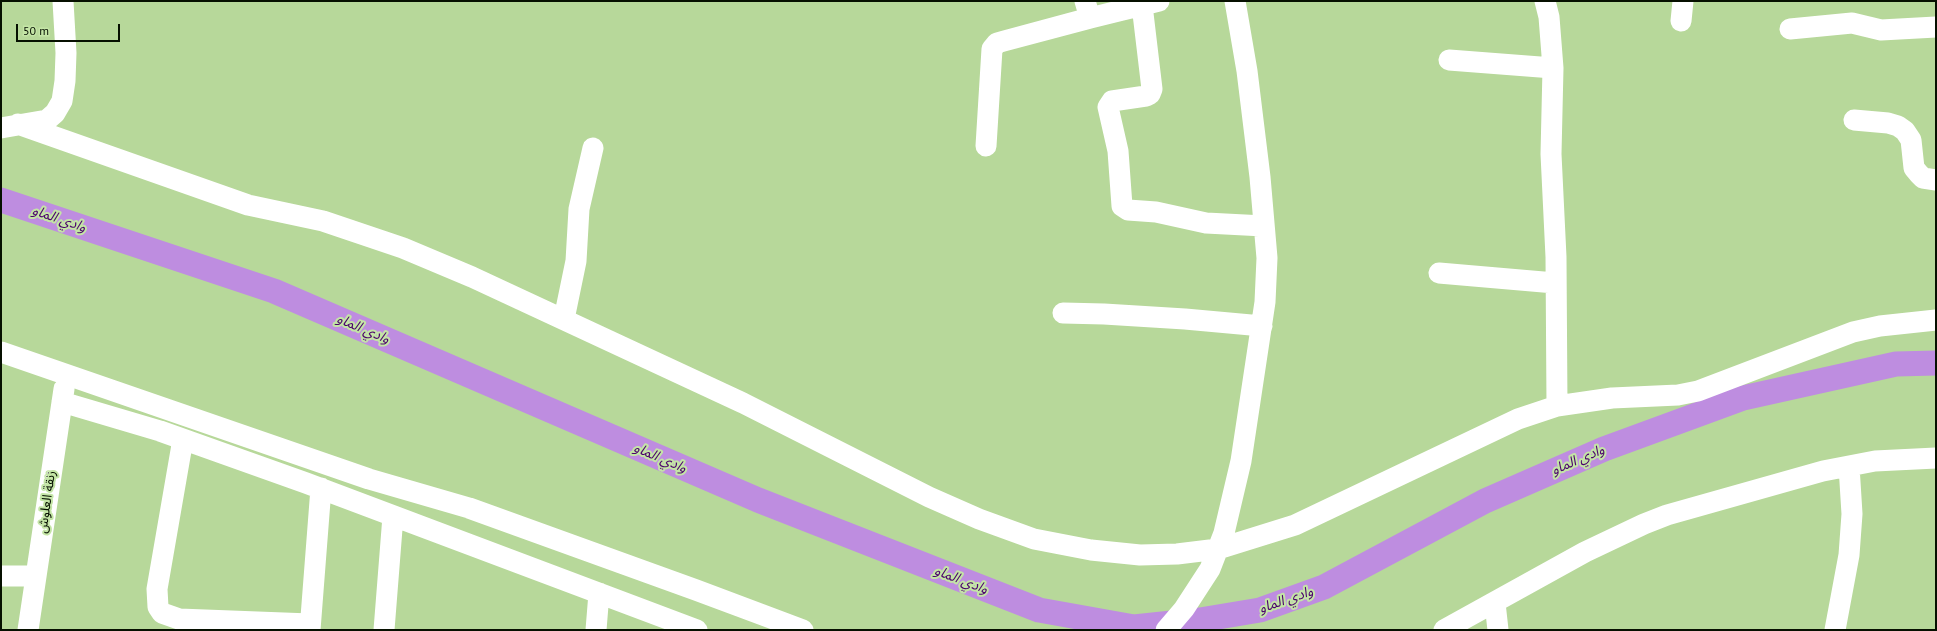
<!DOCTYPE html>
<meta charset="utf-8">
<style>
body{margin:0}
#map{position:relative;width:1937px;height:631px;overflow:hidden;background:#b7d89a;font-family:"PT Sans",sans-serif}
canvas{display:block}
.frame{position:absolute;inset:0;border:2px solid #061000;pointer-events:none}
.scale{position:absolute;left:16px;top:24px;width:104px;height:18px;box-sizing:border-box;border:2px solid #061000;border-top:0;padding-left:5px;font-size:12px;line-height:14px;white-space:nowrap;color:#061000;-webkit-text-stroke:3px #c4e5a6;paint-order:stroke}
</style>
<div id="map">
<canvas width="1937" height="631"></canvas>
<div class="frame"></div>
<div class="scale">50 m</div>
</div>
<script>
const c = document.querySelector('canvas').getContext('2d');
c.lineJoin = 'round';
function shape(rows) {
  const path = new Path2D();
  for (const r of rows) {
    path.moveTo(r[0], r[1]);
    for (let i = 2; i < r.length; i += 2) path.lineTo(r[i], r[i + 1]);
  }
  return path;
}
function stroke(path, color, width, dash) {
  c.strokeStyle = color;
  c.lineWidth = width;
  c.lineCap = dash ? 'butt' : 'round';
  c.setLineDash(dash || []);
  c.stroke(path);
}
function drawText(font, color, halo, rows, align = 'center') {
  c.font = font + ' "PT Sans","Noto Sans Arabic",sans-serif';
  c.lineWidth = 4;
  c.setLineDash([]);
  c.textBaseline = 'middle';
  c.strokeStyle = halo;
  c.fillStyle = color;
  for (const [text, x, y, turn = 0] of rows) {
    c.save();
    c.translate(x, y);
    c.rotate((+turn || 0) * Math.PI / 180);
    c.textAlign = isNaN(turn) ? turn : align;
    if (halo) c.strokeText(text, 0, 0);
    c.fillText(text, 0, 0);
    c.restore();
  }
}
const river = shape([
 [1,200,274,291,758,500,1039,610,1134,627,1200,620,1260,610,1324,587,1485,501,1604,449,1743,398,1896,364,1936,363]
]);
const minor = shape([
 [1085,1,1090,18,1159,1],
 [1545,1,1549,17,1553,68,1551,154,1556,257,1557,406],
 [1142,5,1152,89,1150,94,1146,96,1112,101,1108,107,1118,151,1122,206,1128,210,1156,212,1206,223,1264,226],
 [1681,21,1683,1],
 [1790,29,1852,23,1881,30,1936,27],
 [1449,60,1553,68],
 [1854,120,1888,123,1898,126,1905,131,1911,140,1914,168,1919,174,1923,178,1936,180],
 [18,124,248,205,323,221,403,248,472,277,743,403,929,497,979,519,1034,539,1091,550,1140,555,1177,554,1218,549,1295,525,1518,419,1557,406,1612,398,1678,395,1698,391,1853,332,1880,326,1936,320],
 [1,128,47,120,55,113,62,101,65,81,66,53,63,1],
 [986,146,992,49,997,43,1004,41,1090,18],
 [1439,273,1555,283],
 [1063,313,1104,314,1185,319,1262,326],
 [564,319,576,261,579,209,593,148],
 [1,352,369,479,469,508,696,590,803,630],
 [62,402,160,431,306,483,697,630],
 [183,439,157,589,158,607,162,613,179,619,310,624],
 [1,576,36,576],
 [1495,603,1498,630],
 [28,630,64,389],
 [310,630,321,488],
 [384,630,393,516],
 [596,630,599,593],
 [1166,630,1184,609,1210,569,1224,533,1241,461,1265,302,1267,258,1260,177,1247,71,1235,1],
 [1444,630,1585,552,1644,524,1667,515,1823,471,1875,461,1936,458],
 [1835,630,1849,555,1852,514,1849,466]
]);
const streetNames = [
 ["زنقة العلوش",47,502,-82]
];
const waterNames = [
 ["وادي الماو",59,219,19],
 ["وادي الماو",363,329,23],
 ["وادي الماو",660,458,23],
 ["وادي الماو",1578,460,-23],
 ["وادي الماو",961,580,21],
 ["وادي الماو",1286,600,-19]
];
stroke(river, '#be8de0', 25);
stroke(minor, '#fff', 21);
drawText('13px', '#061000', '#c4e5a6', streetNames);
drawText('italic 14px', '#4b026c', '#c4e5a6', waterNames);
</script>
